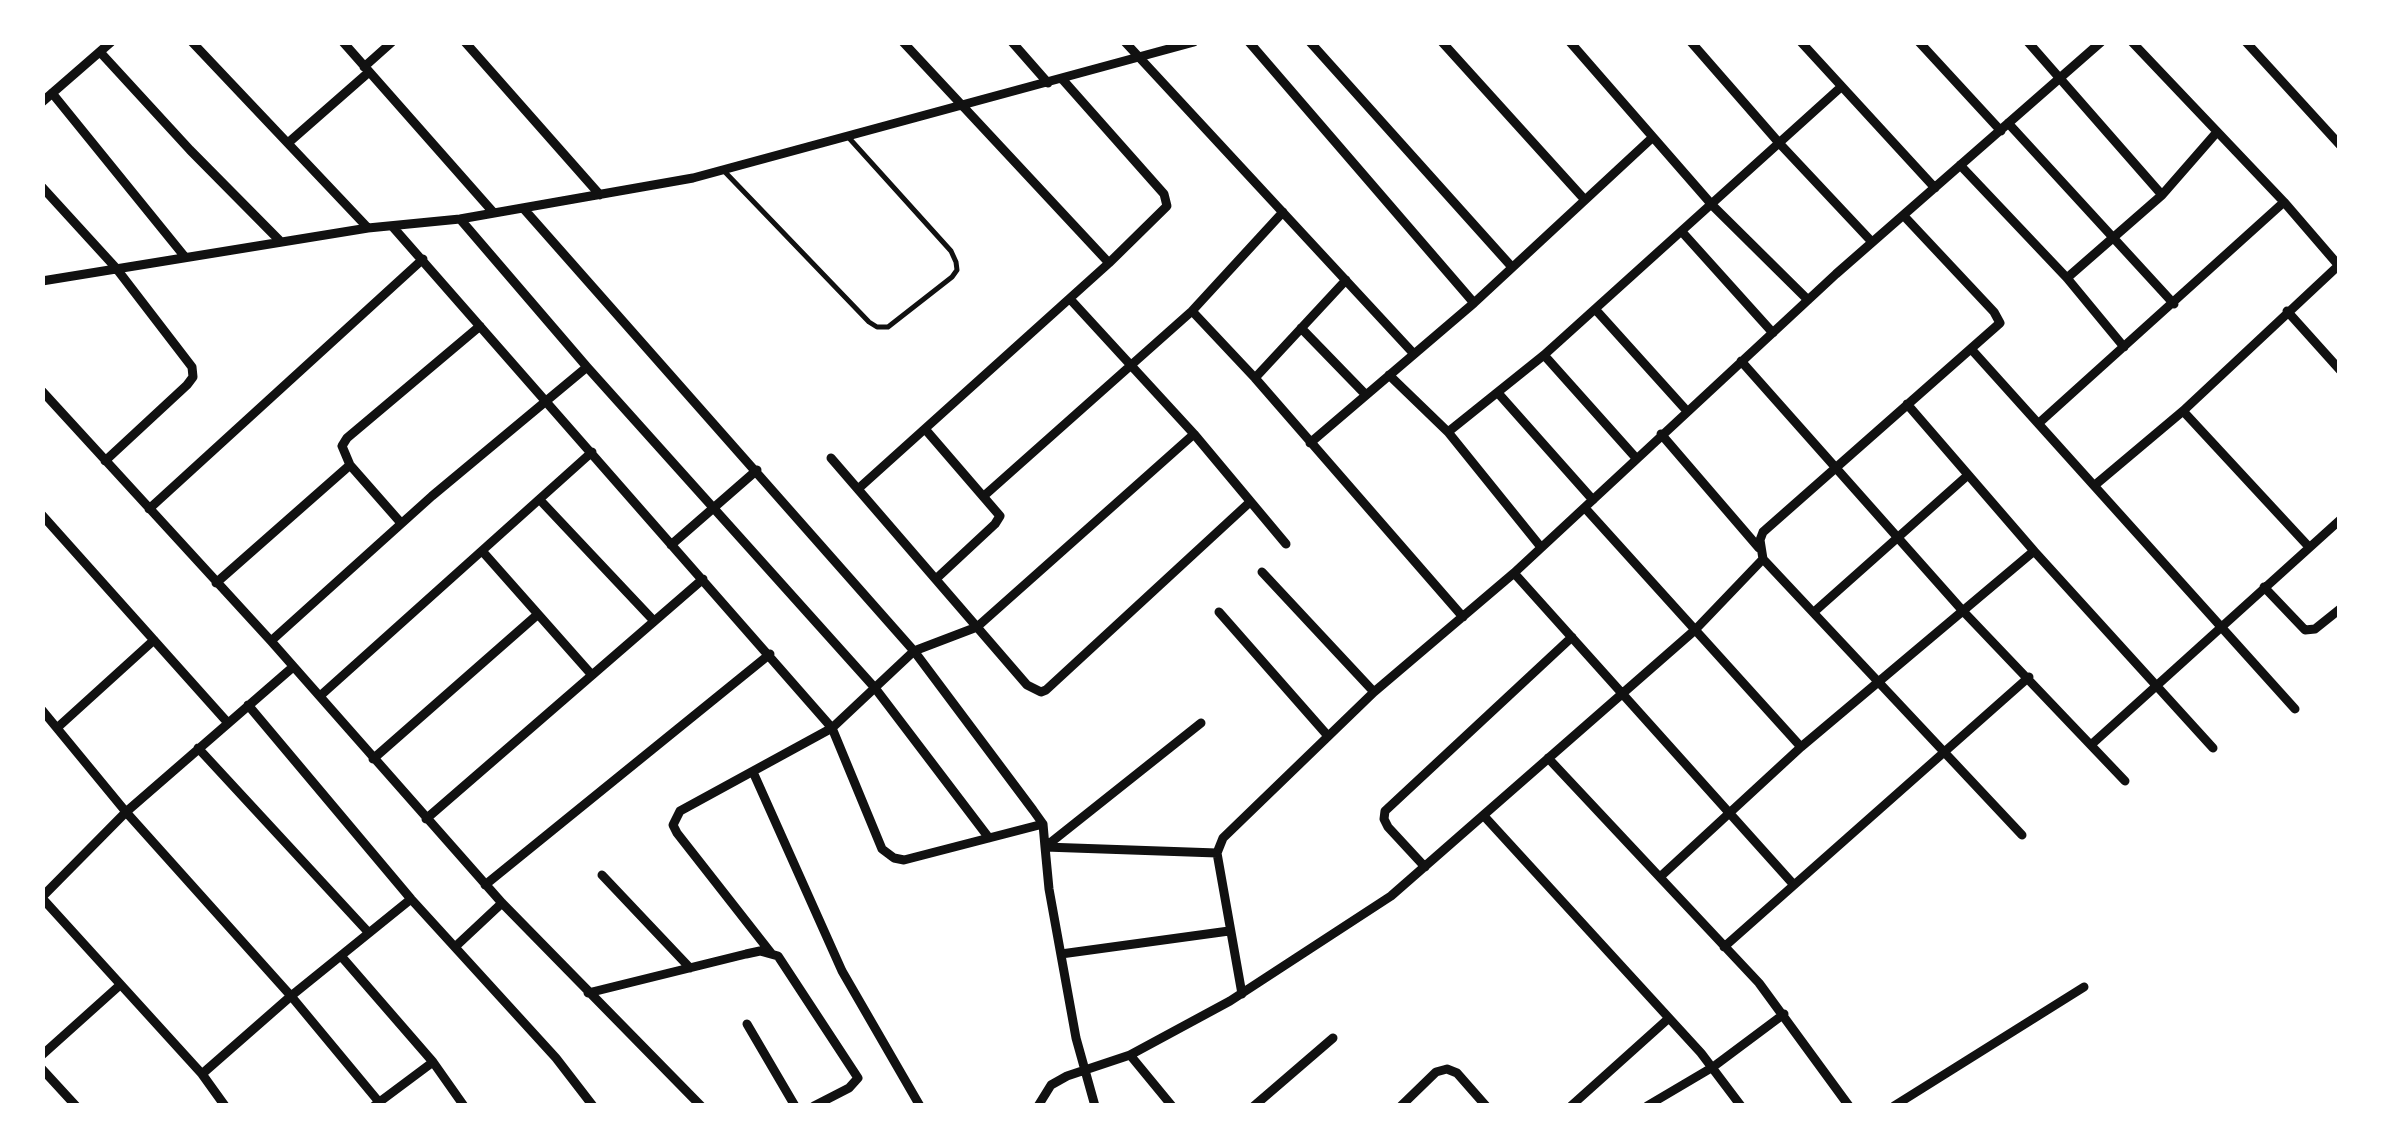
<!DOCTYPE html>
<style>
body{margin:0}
#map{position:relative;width:2382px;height:1148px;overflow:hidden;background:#fff;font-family:"Asap Condensed",sans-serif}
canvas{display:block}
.frame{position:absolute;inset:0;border:45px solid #fff;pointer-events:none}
</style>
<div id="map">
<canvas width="2382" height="1148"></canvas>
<div class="frame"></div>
</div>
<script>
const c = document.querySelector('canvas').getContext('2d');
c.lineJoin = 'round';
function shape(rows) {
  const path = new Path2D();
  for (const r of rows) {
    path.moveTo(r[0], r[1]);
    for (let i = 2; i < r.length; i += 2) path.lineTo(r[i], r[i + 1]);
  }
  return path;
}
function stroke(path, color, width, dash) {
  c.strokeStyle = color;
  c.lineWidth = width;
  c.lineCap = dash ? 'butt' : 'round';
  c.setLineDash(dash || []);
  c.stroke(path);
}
const service = shape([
 [724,171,869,322,877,327,888,327,952,277,957,270,956,262,951,251,849,138]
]);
const minor = shape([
 [192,42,368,228],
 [343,42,493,212],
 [465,42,600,195],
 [903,42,1109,263],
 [1012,42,1048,83],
 [1125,42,1414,354],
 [1249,42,1474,303],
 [1310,42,1511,266],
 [1442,42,1585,200],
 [1570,42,1713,206,1808,300],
 [1691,42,1780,144,1872,242],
 [1801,42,1935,188],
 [1919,42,2001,131],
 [2028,42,2162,195,2217,132],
 [2132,42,2284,202,2340,267],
 [2246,42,2340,145],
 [100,52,190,150,281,242],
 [364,67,392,42],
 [52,93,185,257],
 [42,102,111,42],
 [2008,123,2174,304],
 [288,143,369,72],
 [1960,165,2067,278,2124,347],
 [42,187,116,268,192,367,193,377,187,385,105,461],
 [523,208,914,651,1033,810,1043,824,1045,847,1217,853],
 [460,219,587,367,875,688,989,838],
 [392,226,832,728,882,849,894,858,904,860,1043,824],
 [1683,233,1773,333],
 [2067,278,2162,195],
 [42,281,368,228,460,219,693,178,1194,42],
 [1070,299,1194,434,1286,544],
 [1595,309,1686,410],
 [1192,311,1255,378,1463,617],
 [2287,311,2340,370],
 [1301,328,1366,395],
 [1972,350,2295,709],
 [1544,355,1636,458],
 [1741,361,1962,610,2125,781],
 [1389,375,1448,432,1540,546],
 [1255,378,1346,280],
 [42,391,271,641,502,903,701,1106],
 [1498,393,1593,500],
 [1907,404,2034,551,2213,748],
 [2183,411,2309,547],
 [2039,423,2284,202],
 [925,429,1000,516,995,524,937,578],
 [1448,432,1544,355,1841,87],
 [1661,434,1759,548],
 [1310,443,1474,303,1653,137],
 [831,458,1027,685,1041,692,1046,690,1250,502],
 [2095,485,2183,411,2338,266],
 [858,489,1109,263,1167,206,1164,194,1063,80],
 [985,495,1192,311,1283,212],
 [540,500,654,621],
 [1585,508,1801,747],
 [149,509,423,259],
 [42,515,228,723],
 [401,523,350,465,342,446,347,438,480,326],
 [671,545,757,470],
 [483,552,591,674],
 [1763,559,1760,540,1763,532,2000,323,1994,312,1904,216],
 [1262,572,1374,692],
 [1514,573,1794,885],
 [216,583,350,465],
 [2264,587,2305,630,2315,629,2340,609],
 [1219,612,1328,736],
 [1814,612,1968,475],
 [271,641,432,496,587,367],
 [320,696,592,452],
 [248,705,411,899,556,1058,593,1106],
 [42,710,126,812,291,996,379,1102],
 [57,728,154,640],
 [2092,744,2340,520],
 [198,748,369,933],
 [1548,758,1759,983,1849,1106],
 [373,759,537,615],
 [753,772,842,971,920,1106],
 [1484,816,1701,1053,1741,1106],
 [426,819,703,579],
 [1425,867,1388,827,1384,819,1385,811,1572,637],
 [602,875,690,968],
 [1660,877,1801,747,2034,551],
 [485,885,770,654],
 [42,897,126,812,293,667],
 [42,898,202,1074,225,1106],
 [455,947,502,903],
 [1724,947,2029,677],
 [771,953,677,833,673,825,680,811,832,728,914,651,977,627,1194,434],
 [1061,954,1229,931],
 [341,956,433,1062,464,1106],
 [588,993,746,954,760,951,778,956,858,1078,849,1088,814,1106],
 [1242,994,1217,853,1223,838,1374,692,1514,573,1836,274,2101,42],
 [747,1024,795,1106],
 [42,1055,120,985],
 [1130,1055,1172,1106],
 [42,1069,76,1106],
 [202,1074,291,996,411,899],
 [374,1106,433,1062],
 [1038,1106,1051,1085,1067,1076,1130,1055,1230,1001,1391,896,1695,630,1763,559,2022,835],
 [1095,1106,1076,1038,1049,889,1045,847,1201,723],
 [1254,1106,1333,1038],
 [1401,1106,1436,1072,1447,1069,1457,1073,1486,1106],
 [1571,1106,1669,1018],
 [1647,1106,1713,1067,1784,1014],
 [1894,1106,2084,987]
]);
stroke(service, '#111', 5);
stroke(minor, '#111', 9);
</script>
